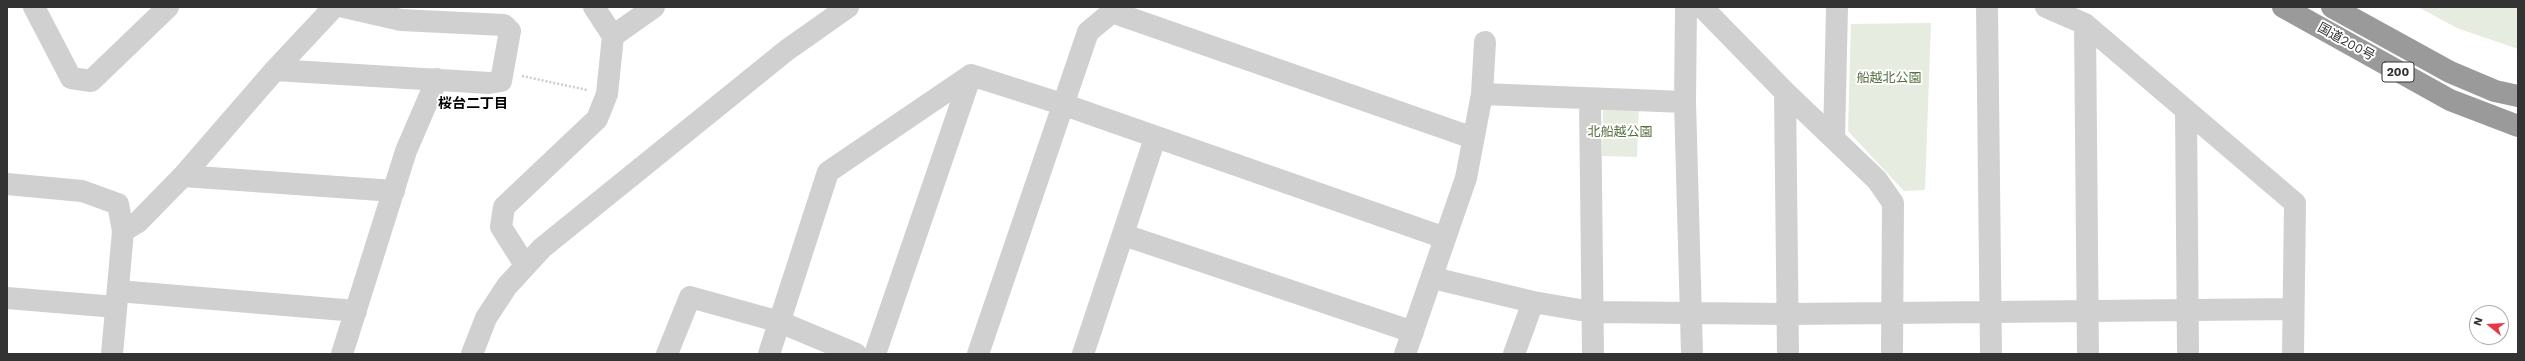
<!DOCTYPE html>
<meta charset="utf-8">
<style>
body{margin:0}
#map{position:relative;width:2525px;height:361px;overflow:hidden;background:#fff;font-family:"Work Sans",sans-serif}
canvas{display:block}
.frame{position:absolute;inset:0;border:8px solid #333;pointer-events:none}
.north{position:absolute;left:2469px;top:305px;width:40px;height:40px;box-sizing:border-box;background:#fff;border:1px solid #adadad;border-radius:50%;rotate:288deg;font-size:11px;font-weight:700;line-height:16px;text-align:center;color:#333}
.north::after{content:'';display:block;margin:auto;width:14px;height:18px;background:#e63946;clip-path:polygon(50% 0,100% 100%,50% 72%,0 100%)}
</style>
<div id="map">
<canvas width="2525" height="361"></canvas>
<div class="frame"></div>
<div class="north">N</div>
</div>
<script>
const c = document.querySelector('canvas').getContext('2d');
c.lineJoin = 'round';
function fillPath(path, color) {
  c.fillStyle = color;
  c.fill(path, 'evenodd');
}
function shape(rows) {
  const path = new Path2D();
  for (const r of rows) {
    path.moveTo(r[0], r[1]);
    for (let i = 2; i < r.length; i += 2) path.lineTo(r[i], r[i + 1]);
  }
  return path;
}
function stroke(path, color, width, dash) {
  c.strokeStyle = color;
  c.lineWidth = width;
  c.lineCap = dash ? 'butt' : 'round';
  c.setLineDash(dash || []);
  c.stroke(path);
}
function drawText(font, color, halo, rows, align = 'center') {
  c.font = font + ' "Work Sans","Noto Sans JP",sans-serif';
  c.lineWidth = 4;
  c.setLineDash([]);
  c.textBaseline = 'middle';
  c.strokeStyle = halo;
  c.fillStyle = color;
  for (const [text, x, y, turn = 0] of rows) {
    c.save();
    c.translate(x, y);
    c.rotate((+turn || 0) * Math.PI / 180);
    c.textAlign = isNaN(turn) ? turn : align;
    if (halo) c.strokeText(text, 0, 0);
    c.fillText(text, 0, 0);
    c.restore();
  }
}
const green = shape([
 [2418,7,2518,7,2518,49,2457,28],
 [1931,23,1925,190,1904,191,1848,131,1851,24],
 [1603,108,1639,108,1637,157,1602,156]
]);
const path = shape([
 [522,76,587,90]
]);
const minor = shape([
 [34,7,71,78,91,81,168,7],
 [594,7,613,36],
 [1686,7,1685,102,1692,354],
 [1702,7,1785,92,1877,180,1893,203,1892,354],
 [1987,7,1991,354],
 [2046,7,2085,24,2295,203,2293,354],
 [2085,24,2088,354],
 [275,70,489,83,501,81,510,31,504,25,401,20,344,7],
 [1785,92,1788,354],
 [1482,94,1685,102],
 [1590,99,1593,354],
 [2186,110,2188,354],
 [1834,139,1837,7],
 [183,176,394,191],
 [7,184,82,191,118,204,123,231],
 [1124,235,1413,332],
 [525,265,501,227,504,207,597,119,607,94,613,36,654,7],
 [1433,278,1533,302,1592,312,1788,314,2293,309],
 [118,291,356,311],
 [7,298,116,307],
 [112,354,123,231,138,222,183,176,275,70,334,7],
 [342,354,406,151,437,79],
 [472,354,486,318,507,286,542,248,787,50,848,7],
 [667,354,690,297,780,322,856,354],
 [769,354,828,172,971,75,1065,105,1445,238],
 [875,354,971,75],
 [978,354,1088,32,1112,12,1473,138],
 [1083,354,1155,138],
 [1405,354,1466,178,1482,94,1485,42],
 [1514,354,1533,302]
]);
const highway = shape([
 [2283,7,2450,100,2518,126],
 [2332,7,2450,72,2495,91,2518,96]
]);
const shields = [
 [2398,72,32]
];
const shieldNames = [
 ["200",2398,72]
];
const streetNames = [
 ["国道200号",2346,42,29]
];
const parkNames = [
 ["船越北公園",1889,78],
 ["北船越公園",1620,132]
];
const neighbourhoodNames = [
 ["桜台二丁目",473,104]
];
fillPath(green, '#e6ecdf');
stroke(path, '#cdcdcd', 2.5, [2, 2]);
stroke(minor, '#d0d0d0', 22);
stroke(highway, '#9a9a9a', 22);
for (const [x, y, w] of shields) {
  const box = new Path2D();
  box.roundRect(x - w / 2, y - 10, w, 20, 3);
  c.fillStyle = '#fff';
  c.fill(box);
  stroke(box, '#333', 1);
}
drawText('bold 12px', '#333', null, shieldNames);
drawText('13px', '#333', '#fff', streetNames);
drawText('13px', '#56703f', '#fff', parkNames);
drawText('bold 14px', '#000', '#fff', neighbourhoodNames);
</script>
